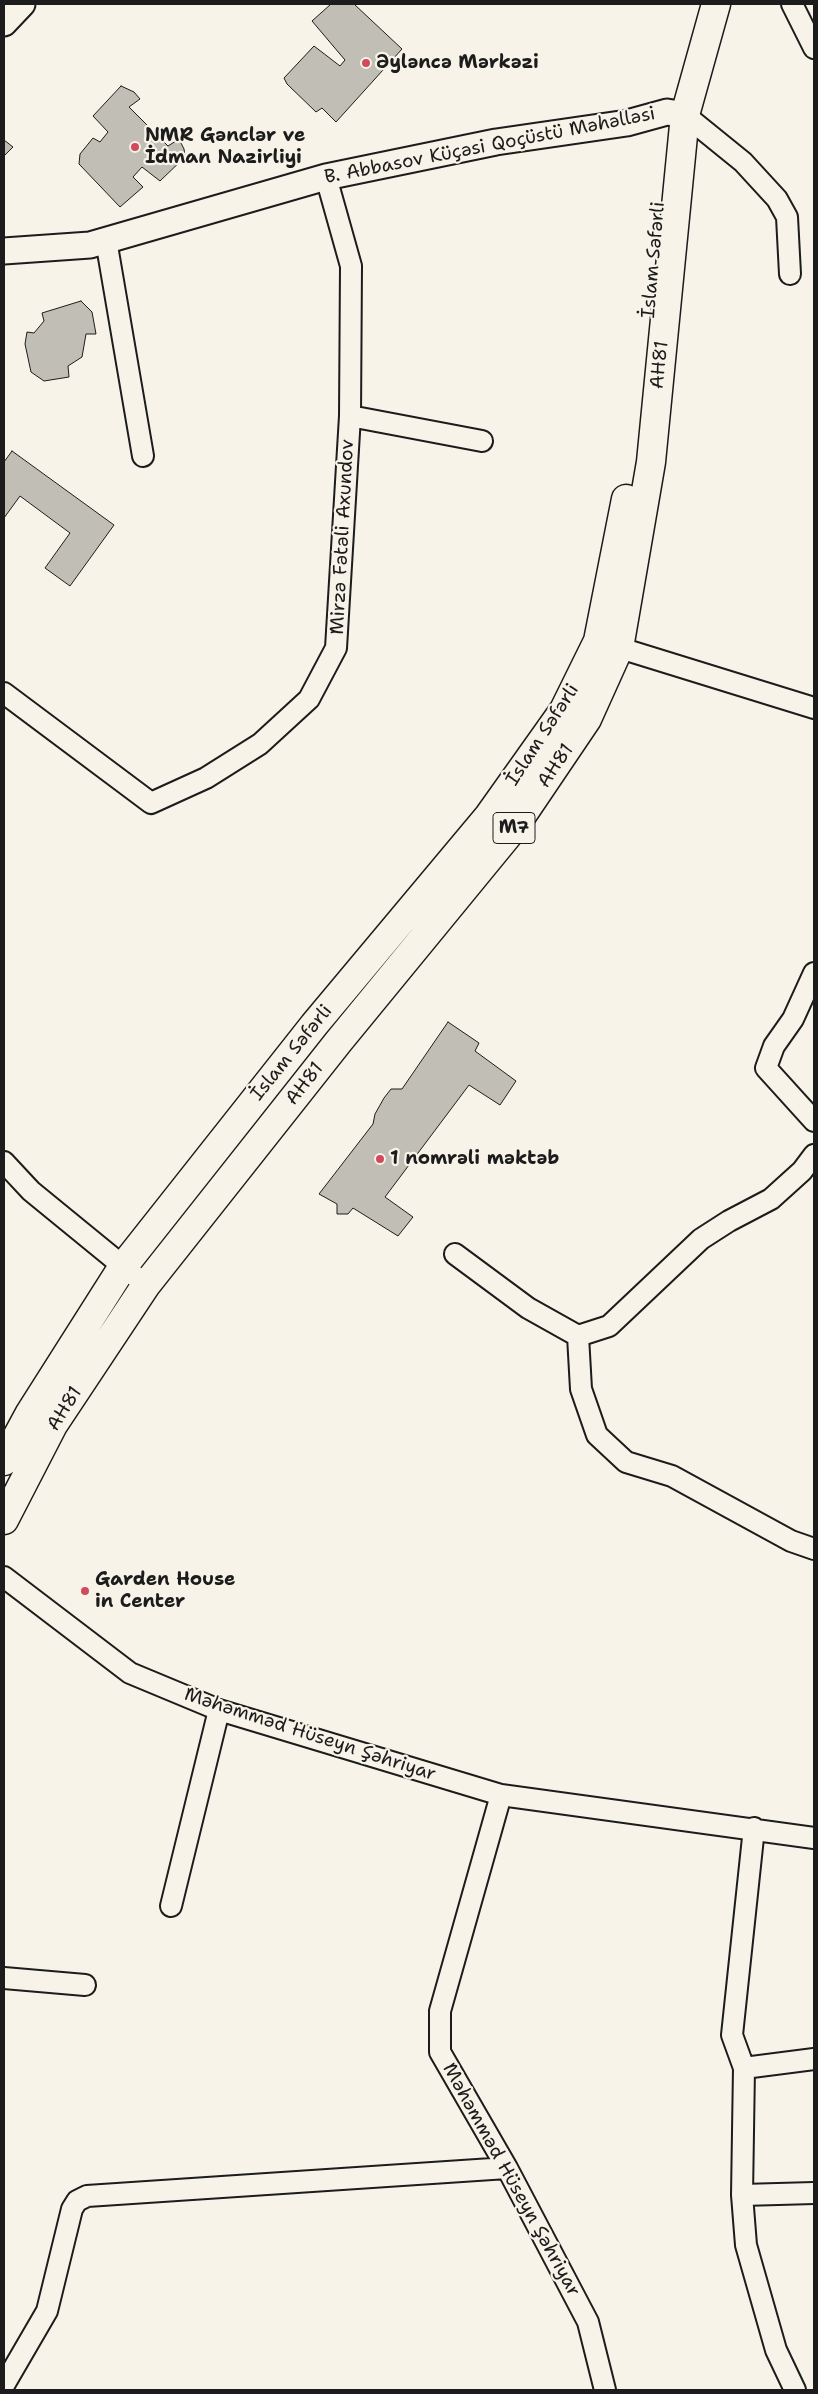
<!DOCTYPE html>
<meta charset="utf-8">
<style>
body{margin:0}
#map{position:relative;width:818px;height:2394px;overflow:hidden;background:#f7f3e8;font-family:"Shantell Sans",sans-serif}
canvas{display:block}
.frame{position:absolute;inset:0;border:5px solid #1c1c1c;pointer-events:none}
</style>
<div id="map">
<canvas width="818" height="2394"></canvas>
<div class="frame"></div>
</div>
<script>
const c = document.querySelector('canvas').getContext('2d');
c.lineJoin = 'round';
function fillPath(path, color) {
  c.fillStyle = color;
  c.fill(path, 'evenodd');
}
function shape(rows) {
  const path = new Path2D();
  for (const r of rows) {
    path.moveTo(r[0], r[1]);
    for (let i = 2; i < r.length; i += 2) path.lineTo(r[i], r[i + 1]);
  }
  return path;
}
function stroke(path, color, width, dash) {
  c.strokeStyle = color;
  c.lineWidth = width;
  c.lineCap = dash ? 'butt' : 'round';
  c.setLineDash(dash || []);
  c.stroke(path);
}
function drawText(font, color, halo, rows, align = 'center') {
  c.font = font + ' "Shantell Sans",sans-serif';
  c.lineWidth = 4.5;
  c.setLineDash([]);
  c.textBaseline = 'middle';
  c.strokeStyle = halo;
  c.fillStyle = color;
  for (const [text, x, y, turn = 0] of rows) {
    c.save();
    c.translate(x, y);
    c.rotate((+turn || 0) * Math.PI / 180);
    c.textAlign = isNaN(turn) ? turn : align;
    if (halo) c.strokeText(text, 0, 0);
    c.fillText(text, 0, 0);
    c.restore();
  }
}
const building = shape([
 [331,4,354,4,402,49,336,122,322,108,316,112,287,84,284,78,314,46,340,66,345,60,312,21,331,4],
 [121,86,134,92,140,99,129,107,168,146,179,139,184,149,185,157,160,181,142,167,133,177,143,187,120,207,79,164,80,154,93,138,100,142,108,132,93,116,121,86],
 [4,140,13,147,4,156,4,140],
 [81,301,92,312,96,334,86,334,82,357,68,366,69,377,44,381,31,372,25,344,27,332,34,333,44,321,42,313,81,301],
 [12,451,114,525,70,586,45,568,70,533,20,496,4,518,4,462,12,451],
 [448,1022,479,1043,475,1051,516,1081,500,1105,469,1085,385,1197,413,1217,398,1236,353,1208,348,1214,337,1214,337,1204,319,1194,373,1124,375,1114,384,1098,391,1089,402,1089,448,1022]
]);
const minor = shape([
 [792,4,814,48],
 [685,115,743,162,777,199,787,217,790,274],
 [106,240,143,456],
 [350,416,482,441],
 [607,644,814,708],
 [4,693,151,803,206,778,260,744,309,699,336,648,350,416,351,266,326,177],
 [814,973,793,1019,774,1046,766,1068,814,1121],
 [4,1162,31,1191,146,1285],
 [455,1254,528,1308,578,1336,609,1326,701,1239,729,1221,771,1199,802,1171,814,1155],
 [578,1336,581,1389,597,1435,626,1462,672,1476,791,1541,814,1549],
 [4,1577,130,1673,219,1710,501,1795,814,1838],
 [501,1795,440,2011,440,2052,507,2168,588,2322,605,2390],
 [754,1828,732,2035,744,2068,742,2195,746,2245,776,2350,795,2390],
 [171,1906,219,1710],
 [4,1978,85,1985],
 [744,2068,814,2059],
 [742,2195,814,2193],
 [4,2385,47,2311,72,2209,77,2201,87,2196,507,2168]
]);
const major = shape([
 [4,23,22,4],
 [4,251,90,245,326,177,496,142,627,123,667,112,685,115]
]);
const highway = shape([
 [4,1461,30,1413,122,1268,314,1025,488,817,564,710,598,641,626,499],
 [4,1520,53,1425,146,1285,339,1041,512,830,587,719,619,648,651,462,685,115,716,4]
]);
const markers = [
 [366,63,5,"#d1495b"],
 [135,147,5,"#d1495b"],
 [380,1159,5,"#d1495b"],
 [85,1591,5,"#d1495b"]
];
const shields = [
 [514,828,42]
];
const shieldNames = [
 ["M7",514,828]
];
const poiNames = [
 ["Əyləncə Mərkəzi",376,63],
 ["NMR Gənclər ve",145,136],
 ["İdman Nazirliyi",145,158],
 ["1 nomrəli məktəb",390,1159],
 ["Garden House",95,1580],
 ["in Center",95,1602]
];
const streetNames = [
 ["B. Abbasov Küçəsi Qoçüstü Məhəlləsi",490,146,-11],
 ["İslam Səfərli",654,260,-85],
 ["AH81",660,365,-84],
 ["Mirzə Fətəli Axundov",343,537,-87],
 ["İslam Səfərli",543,735,-57],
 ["AH81",556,766,-56],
 ["İslam Səfərli",292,1053,-51],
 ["AH81",305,1084,-52],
 ["AH81",65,1409,-58],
 ["Məhəmməd Hüseyn Şəhriyar",310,1735,18],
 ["Məhəmməd Hüseyn Şəhriyar",511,2180,61]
];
fillPath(building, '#c0beb5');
stroke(building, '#1c1c1c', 1);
stroke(minor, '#1c1c1c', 24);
stroke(major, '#1c1c1c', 29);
stroke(highway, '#1c1c1c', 31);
stroke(minor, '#f7f3e8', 20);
stroke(major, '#f7f3e8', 25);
stroke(highway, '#f7f3e8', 28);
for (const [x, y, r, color] of markers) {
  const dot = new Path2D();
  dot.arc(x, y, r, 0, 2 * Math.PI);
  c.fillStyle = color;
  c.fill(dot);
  stroke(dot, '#f7f3e8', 2);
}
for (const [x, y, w] of shields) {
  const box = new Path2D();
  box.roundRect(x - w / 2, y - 15.5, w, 31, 4);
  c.fillStyle = '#f7f3e8';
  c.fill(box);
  stroke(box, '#1c1c1c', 1);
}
drawText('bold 18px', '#1c1c1c', null, shieldNames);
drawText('bold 19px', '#1c1c1c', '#f7f3e8', poiNames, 'left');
drawText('19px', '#1c1c1c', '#f7f3e8', streetNames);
</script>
